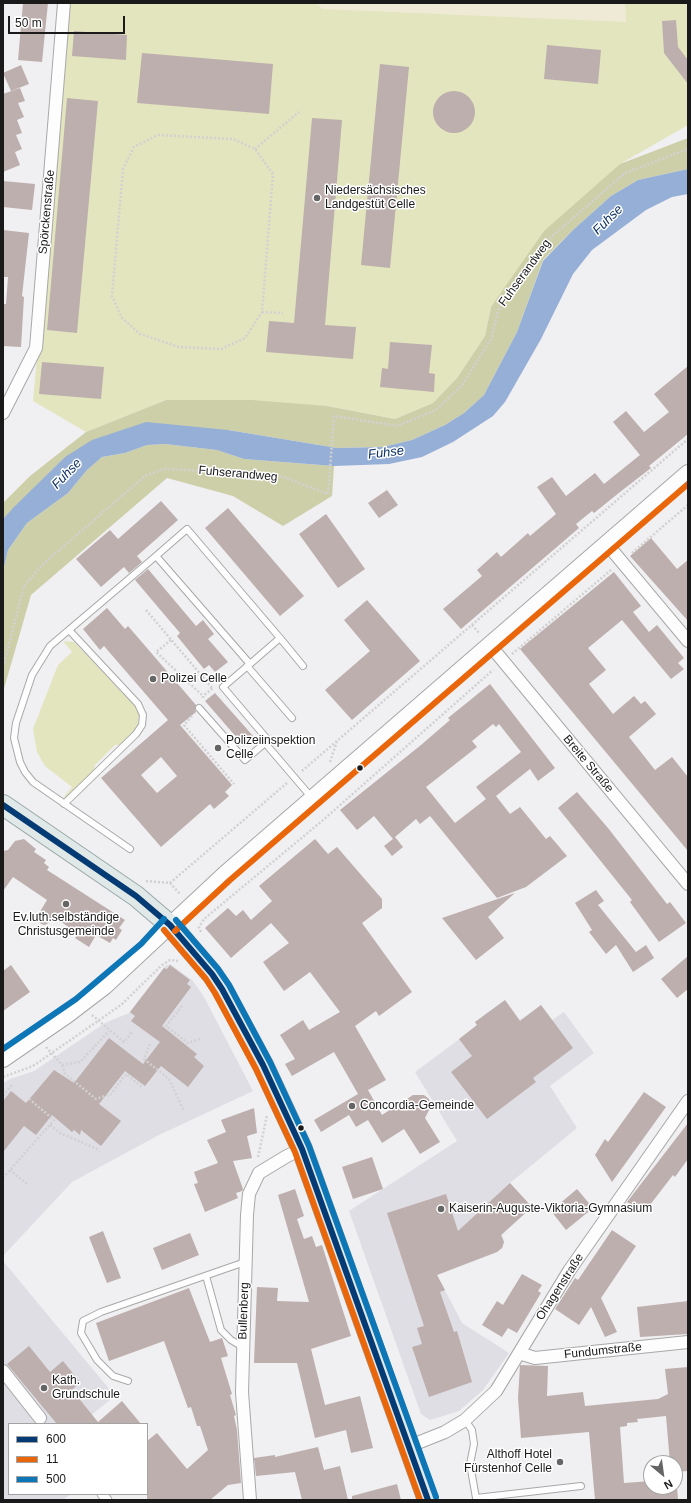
<!DOCTYPE html>
<meta charset="utf-8">
<style>
body{margin:0}
#map{position:relative;width:691px;height:1503px;overflow:hidden;background:#f0eff1;font-family:Helvetica,sans-serif}
canvas{display:block}
.frame{position:absolute;inset:0;border:4px solid #1a1a1b;pointer-events:none}
.legend{position:absolute;left:8px;top:1423px;width:140px;height:72px;box-sizing:border-box;background:#fff;border:1px solid #a3a3a4;margin:0;padding:5px 7px;list-style:none;font-size:12px;color:#1a1a1b}
.legend li{display:flex;align-items:center;gap:8px;height:20px}
.legend b{width:20px;border:1px solid #a3a3a4}
.north{position:absolute;left:643px;top:1455px;width:40px;height:40px;box-sizing:border-box;background:#fff;border:1px solid #a3a3a4;border-radius:50%;rotate:151deg;font-size:11px;font-weight:700;line-height:16px;text-align:center;color:#1a1a1b}
.north::after{content:'';display:block;margin:auto;width:14px;height:18px;background:#656566;clip-path:polygon(50% 0,100% 100%,50% 72%,0 100%)}
.scale{position:absolute;left:8px;top:16px;width:117px;height:18px;box-sizing:border-box;border:2px solid #1a1a1b;border-top:0;padding-left:5px;font-size:12px;line-height:14px;white-space:nowrap;color:#1a1a1b;-webkit-text-stroke:3px #fff;paint-order:stroke}
</style>
<div id="map">
<canvas width="691" height="1503"></canvas>
<div class="frame"></div>
<ul class="legend">
<li><b style="height:5px;background:#053b74"></b>600</li>
<li><b style="height:5px;background:#ea660b"></b>11</li>
<li><b style="height:5px;background:#0d76b6"></b>500</li>
</ul>
<div class="north">N</div>
<div class="scale">50 m</div>
</div>
<script>
const c = document.querySelector('canvas').getContext('2d');
c.lineJoin = 'round';
function fillPath(path, color) {
  c.fillStyle = color;
  c.fill(path, 'evenodd');
}
function shape(rows) {
  const path = new Path2D();
  for (const r of rows) {
    if (r.length === 3) {
      path.moveTo(r[0] + r[2], r[1]);
      path.arc(r[0], r[1], r[2], 0, 2 * Math.PI);
      continue;
    }
    path.moveTo(r[0], r[1]);
    for (let i = 2; i < r.length; i += 2) path.lineTo(r[i], r[i + 1]);
  }
  return path;
}
function stroke(path, color, width, dash) {
  c.strokeStyle = color;
  c.lineWidth = width;
  c.lineCap = dash ? 'butt' : 'round';
  c.setLineDash(dash || []);
  c.stroke(path);
}
function drawText(font, color, halo, rows, align = 'center') {
  c.font = font + ' Helvetica,sans-serif';
  c.lineWidth = 3;
  c.setLineDash([]);
  c.textBaseline = 'middle';
  c.strokeStyle = halo;
  c.fillStyle = color;
  for (const [text, x, y, turn = 0] of rows) {
    c.save();
    c.translate(x, y);
    c.rotate((+turn || 0) * Math.PI / 180);
    c.textAlign = isNaN(turn) ? turn : align;
    if (halo) c.strokeText(text, 0, 0);
    c.fillText(text, 0, 0);
    c.restore();
  }
}
const built = shape([
 [170,964,192,980,203,995,253,1091,159,1135,72,1182,3,1256,3,1083,10,1079,34,1071,105,1023,129,1013,165,966],
 [505,1000,520,1020,541,1005,552,1020,564,1012,594,1053,550,1086,577,1128,510,1183,532,1207,502,1235,504,1242,502,1248,497,1252,437,1275,462,1323,509,1353,483,1390,459,1411,430,1420,421,1414,349,1211,457,1141,415,1072,477,1026,475,1022],
 [3,1261,115,1396,80,1424,9,1424,9,1494,71,1494,63,1500,3,1500]
]);
const green = shape([
 [69,3,688,3,688,125,620,164,491,307,485,336,457,378,433,403,395,419,327,406,166,400,86,432,33,401],
 [63,641,74,642,135,706,139,715,138,724,134,732,121,745,115,745,95,765,94,771,72,795,63,798,72,787,45,766,37,752,33,729,58,665,72,652]
]);
const forest = shape([
 [688,138,688,169,638,180,611,196,573,230,543,260,517,332,484,395,464,413,445,425,412,440,383,447,337,448,228,430,65,457,3,519,3,503,30,476,86,432,166,400,252,400,327,406,395,419,433,403,457,378,485,336,491,307,544,231,620,164],
 [165,444,217,450,244,459,334,466,332,496,283,526,233,496,167,478,31,595,3,692,3,571,8,550,27,523,68,493,87,470,102,457,125,453,147,445]
]);
const sand = shape([
 [317,3,625,3,626,22,322,9]
]);
const water = shape([
 [688,169,688,194,672,197,646,210,592,250,573,274,541,339,505,402,493,416,453,442,422,457,389,464,334,466,244,459,217,450,165,444,147,445,125,453,102,457,87,470,68,493,27,523,8,550,3,571,3,519,14,507,65,457,92,440,146,422,228,430,337,448,383,447,412,440,445,425,464,413,484,395,517,332,543,261,573,230,611,196,638,180]
]);
const building = shape([
 [23,3,48,3,42,62,18,60],
 [676,20,678,47,688,60,688,84,664,53,662,21],
 [74,31,127,35,126,60,72,56],
 [547,45,601,50,598,84,544,79],
 [142,53,273,64,269,114,137,103],
 [380,64,409,67,390,268,361,265],
 [21,65,29,84,11,91,3,73],
 [20,88,25,101,18,103,24,117,17,120,22,133,16,135,22,149,15,152,20,165,3,172,3,94],
 [454,112,21],
 [67,98,98,101,77,333,47,330],
 [312,118,342,120,325,325,356,327,353,359,266,352,269,321,294,323],
 [3,181,35,184,32,210,3,207],
 [3,230,29,233,22,296,24,297,21,347,3,346,3,304,6,304,8,277,3,277],
 [390,342,432,345,429,373,435,374,434,392,380,387,382,368,388,369],
 [42,362,104,367,101,399,39,394],
 [688,366,688,434,649,466,651,468,620,492,594,513,592,511,576,524,579,528,461,629,443,609,482,576,477,570,497,552,501,557,528,533,530,536,556,514,537,487,552,477,566,496,595,473,604,484,640,455,613,422,626,411,644,432,669,412,654,394],
 [387,490,398,505,379,518,368,503],
 [161,501,178,520,137,556,142,562,129,573,124,567,101,587,76,559,110,530,118,539],
 [228,508,304,596,280,616,205,528],
 [326,514,365,569,338,588,299,534],
 [651,538,677,569,688,560,688,621,630,556],
 [148,569,196,626,203,620,214,634,208,639,228,662,215,672,209,665,204,669,177,636,180,633,135,580],
 [614,572,641,606,633,612,649,632,657,625,684,658,678,663,684,669,671,679,622,620,588,648,606,670,589,684,613,714,634,696,641,704,645,701,656,714,629,737,655,770,672,757,688,777,688,851,520,649],
 [367,600,420,661,352,720,325,690,370,651,344,620],
 [107,608,125,629,128,626,196,705,195,709,196,712,180,725,232,785,225,792,229,796,214,809,210,804,161,847,101,778,168,720,104,646,100,650,83,629],
 [161,757,177,776,157,793,141,775],
 [490,684,555,768,538,781,530,769,496,796,510,814,520,807,546,839,550,836,567,856,526,887,497,898,430,816,420,824,416,819,395,837,403,847,392,856,384,846,393,839,374,816,357,830,340,810,421,745,450,720,448,718],
 [493,724,496,727,499,724,521,752,476,787,486,799,455,823,426,787,477,747,472,741],
 [215,693,254,737,244,746,205,701],
 [577,792,608,828,667,904,670,902,686,923,659,942,630,902,632,900,558,808],
 [24,839,36,849,34,852,46,860,44,863,49,867,47,870,125,920,119,928,122,930,116,940,113,938,110,943,96,935,89,947,75,938,78,934,56,918,45,925,41,924,38,920,38,915,47,900,13,877,3,891,3,851,8,850,15,841],
 [315,839,328,854,337,847,382,899,382,908,362,923,412,992,379,1016,376,1011,355,1026,386,1080,368,1090,382,1115,413,1095,424,1095,429,1099,431,1106,425,1118,440,1142,420,1154,404,1129,382,1143,368,1120,356,1127,349,1115,321,1132,314,1120,358,1094,334,1052,292,1076,285,1064,295,1059,280,1035,303,1020,309,1030,340,1012,310,972,284,991,263,962,289,943,271,923,231,958,205,928,228,908,236,916,243,910,251,920,272,901,259,886],
 [596,890,604,901,598,905,636,952,646,945,654,958,633,972,616,945,606,954,589,932,592,930,575,903],
 [515,893,488,917,504,938,476,960,442,918],
 [688,956,688,989,677,998,661,979],
 [11,965,30,992,3,1011,3,971],
 [170,965,190,980,187,984,191,987,162,1026,197,1054,194,1057,204,1066,188,1087,161,1066,145,1086,125,1071,99,1104,121,1121,101,1146,81,1130,80,1135,74,1130,72,1132,52,1115,36,1135,24,1126,3,1152,3,1101,11,1091,26,1103,54,1070,74,1083,109,1038,143,1064,160,1042,131,1021,135,1016,130,1012,164,968,167,969],
 [505,1000,520,1021,541,1005,573,1048,533,1078,536,1082,487,1119,451,1072,472,1056,459,1039,477,1025,475,1022],
 [644,1092,666,1107,612,1182,595,1155,605,1139,608,1142],
 [254,1108,257,1133,247,1136,252,1158,233,1161,243,1189,242,1191,236,1193,238,1198,205,1212,194,1184,198,1183,194,1172,218,1163,207,1140,226,1132,221,1120],
 [688,1123,688,1159,675,1177,673,1175,643,1214,627,1202],
 [372,1157,383,1189,353,1199,342,1167],
 [510,1183,532,1207,501,1235,504,1242,502,1248,497,1252,437,1275,445,1290,440,1292,454,1332,457,1331,472,1382,429,1397,412,1347,422,1344,417,1328,424,1326,387,1213,446,1194,458,1231],
 [295,1189,304,1216,297,1219,304,1239,312,1236,316,1247,322,1245,351,1336,311,1349,325,1405,360,1396,373,1448,351,1453,346,1430,315,1438,297,1363,254,1363,257,1287,278,1288,277,1301,309,1302,278,1195],
 [577,1189,593,1208,566,1230,551,1211],
 [612,1230,636,1246,601,1298,617,1332,605,1337,591,1307,579,1325,555,1309,575,1278,578,1280],
 [103,1231,121,1278,107,1283,89,1237],
 [190,1233,199,1255,162,1270,153,1248],
 [522,1274,542,1285,538,1291,541,1293,517,1333,508,1328,502,1337,482,1325,497,1301,503,1305],
 [189,1288,210,1342,222,1338,228,1356,221,1358,232,1394,230,1395,236,1415,234,1416,237,1430,241,1483,228,1485,210,1500,147,1500,147,1441,157,1433,187,1469,208,1450,200,1426,197,1426,191,1407,188,1408,164,1341,109,1361,96,1323],
 [688,1301,688,1334,640,1337,637,1307],
 [29,1346,50,1372,63,1361,80,1382,72,1390,98,1422,122,1401,141,1424,57,1424,7,1364],
 [520,1365,548,1366,547,1396,583,1392,585,1406,658,1399,668,1394,665,1369,688,1367,688,1471,675,1472,675,1463,670,1463,666,1416,637,1419,638,1422,627,1423,627,1426,620,1427,624,1483,651,1481,651,1487,677,1487,678,1499,595,1500,589,1432,521,1438,518,1398],
 [318,1447,324,1470,340,1466,348,1500,302,1500,295,1472,256,1476,254,1458,275,1455,275,1457],
 [397,1484,401,1500,352,1500,352,1496]
]);
const path = shape([
 [158,135,233,139,255,149,273,174,262,312,245,338,221,349,179,347,140,334,122,318,112,296,123,169,134,147,158,135],
 [255,149,299,112],
 [262,312,283,313],
 [632,553,688,505],
 [146,610,212,688],
 [472,625,479,633],
 [171,640,156,652,203,696],
 [512,654,611,570],
 [3,667,24,586,42,565,145,476,164,469,275,474,328,494,334,416,397,426,436,410,463,384,491,339,499,308,550,238,625,173,688,149],
 [203,698,203,696,213,688],
 [192,716,184,725,234,784],
 [330,762,337,741],
 [302,771,688,439],
 [146,881,170,883,287,783],
 [170,883,180,894],
 [201,932,199,927,204,919,322,821,493,670],
 [182,1006,166,1026,188,1043,200,1039],
 [92,1015,124,1042,133,1031],
 [150,1044,144,1059,169,1079,184,1111],
 [46,1047,62,1065,65,1074,96,1099,111,1094,126,1074,142,1087],
 [62,1065,80,1062,109,1031],
 [3,1077,33,1066,121,1005,162,965,170,960,178,961],
 [3,1096,12,1085],
 [50,1125,60,1133,97,1149,99,1152],
 [258,1157,267,1115],
 [10,1170,28,1185],
 [3,1178,54,1120,28,1098]
]);
const service = shape([
 [156,556,187,529,280,638,250,664],
 [280,638,303,666],
 [247,666,292,718],
 [199,708,245,760,265,743],
 [64,804,136,734,142,725,143,715,138,704,69,630],
 [130,849,33,782,25,772,20,762,14,738,16,723,32,675,50,646,156,556,250,664,223,687,268,740,265,743,312,798],
 [206,1276,221,1330,231,1340,243,1347],
 [128,1381,113,1376,97,1360,81,1333,83,1321,101,1312,245,1262],
 [465,1420,472,1430,474,1444,470,1464,476,1498,581,1486]
]);
const pedestrian = shape([
 [102,1494,107,1500]
]);
const minor = shape([
 [3,413,36,348,64,3],
 [606,543,688,641],
 [489,644,688,884],
 [519,1353,535,1358,688,1342],
 [3,1371,40,1418],
 [410,1446,445,1432,465,1420,496,1391,569,1271,688,1101],
 [250,1500,242,1392,247,1215,249,1194,259,1173,287,1156,302,1149]
]);
const tertiary = shape([
 [3,1059,67,1015,105,986,225,874,688,473]
]);
const primary = shape([
 [3,805,136,896,170,925,212,974,222,989,263,1065,302,1149,428,1500]
]);
const bus1 = shape([
 [3,805,136,896,170,925,212,974,222,989,263,1065,302,1149,428,1500]
]);
const bus2 = shape([
 [164,930,206,979,215,993,256,1069,295,1152,420,1500],
 [175,931,230,880,688,484]
]);
const bus3 = shape([
 [176,920,218,969,229,985,270,1062,309,1146,436,1497],
 [3,1049,76,999,141,944,164,919]
]);
const markers = [
 [317,198,4,"#656566"],
 [153,679,4,"#656566"],
 [218,748,4,"#656566"],
 [360,768,3.5,"#1a1a1b"],
 [66,904,4,"#656566"],
 [352,1106,4,"#656566"],
 [301,1128,3.5,"#1a1a1b"],
 [441,1209,4,"#656566"],
 [44,1388,4,"#656566"],
 [560,1462,4,"#656566"]
];
const poiNames = [
 ["Niedersächsisches",325,191],
 ["Landgestüt Celle",325,205],
 ["Polizei Celle",161,679],
 ["Polizeiinspektion",226,741],
 ["Celle",226,755],
 ["Ev.luth.selbständige",66,918,"center"],
 ["Christusgemeinde",66,932,"center"],
 ["Concordia-Gemeinde",360,1106],
 ["Kaiserin-Auguste-Viktoria-Gymnasium",449,1209],
 ["Kath.",52,1381],
 ["Grundschule",52,1395],
 ["Althoff Hotel",552,1455,"right"],
 ["Fürstenhof Celle",552,1469,"right"]
];
const streetNames = [
 ["Spörckenstraße",47,212,-85],
 ["Fuhserandweg",525,273,-54],
 ["Fuhserandweg",238,474,5],
 ["Breite Straße",588,764,50],
 ["Ohagenstraße",560,1287,-57],
 ["Bullenberg",244,1311,-88],
 ["Fundumstraße",603,1351,-6]
];
const waterNames = [
 ["Fuhse",608,220,-45],
 ["Fuhse",386,453,-7],
 ["Fuhse",67,474,-46]
];
fillPath(built, '#dfdee4');
fillPath(green, '#e3e5bf');
fillPath(forest, '#cdcfa8');
fillPath(sand, '#efead6');
fillPath(water, '#95afd7');
fillPath(building, '#bdafad');
stroke(service, '#a8a8a9', 8);
stroke(pedestrian, '#a8a8a9', 11);
stroke(minor, '#a8a8a9', 14);
stroke(tertiary, '#a8a8a9', 18);
stroke(primary, '#99a9a8', 22);
stroke(path, '#d2d1d2', 2.5, [2, 2]);
stroke(service, '#fdfdfd', 6);
stroke(pedestrian, '#fdfdfd', 9);
stroke(minor, '#fdfdfd', 12);
stroke(tertiary, '#fdfdfd', 16);
stroke(primary, '#e0e8e8', 20);
stroke(bus1, '#053b74', 6);
stroke(bus2, '#ea660b', 6);
stroke(bus3, '#0d76b6', 6);
for (const [x, y, r, color] of markers) {
  const dot = new Path2D();
  dot.arc(x, y, r, 0, 2 * Math.PI);
  c.fillStyle = color;
  c.fill(dot);
  stroke(dot, '#fff', 1.5);
}
drawText('12px', '#1a1a1b', '#fff', poiNames, 'left');
drawText('12px', '#1a1a1b', '#fff', streetNames);
drawText('italic 13px', '#0b3164', '#fff', waterNames);
</script>
